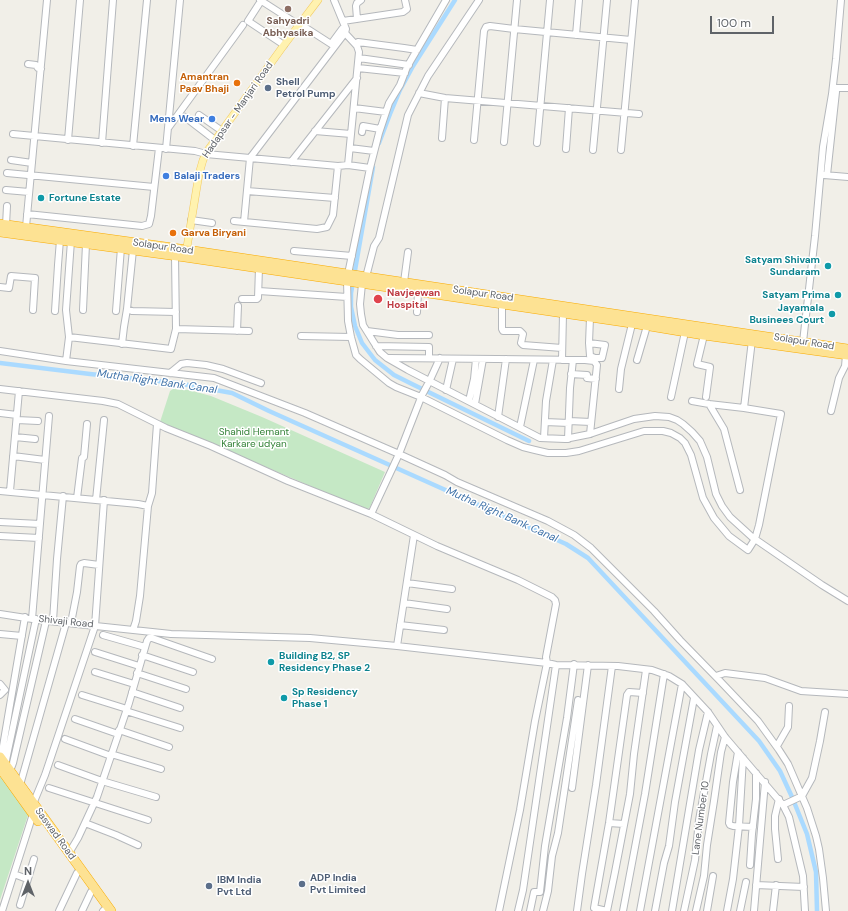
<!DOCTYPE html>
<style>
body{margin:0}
#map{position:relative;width:848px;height:911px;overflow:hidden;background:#f1efe8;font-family:"DM Sans",sans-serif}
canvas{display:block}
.north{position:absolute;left:8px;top:863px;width:40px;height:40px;-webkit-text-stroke:3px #fff;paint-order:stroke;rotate:0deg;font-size:11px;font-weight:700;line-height:16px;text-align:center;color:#5f6368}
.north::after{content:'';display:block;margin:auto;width:14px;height:18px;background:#5f6368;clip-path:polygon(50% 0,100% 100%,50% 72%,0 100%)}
.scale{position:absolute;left:710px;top:16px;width:64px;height:18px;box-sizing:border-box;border:2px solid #5f6368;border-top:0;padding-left:5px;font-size:12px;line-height:14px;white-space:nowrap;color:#5f6368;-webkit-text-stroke:3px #fff;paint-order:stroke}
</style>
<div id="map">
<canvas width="848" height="911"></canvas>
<div class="north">N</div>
<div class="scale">100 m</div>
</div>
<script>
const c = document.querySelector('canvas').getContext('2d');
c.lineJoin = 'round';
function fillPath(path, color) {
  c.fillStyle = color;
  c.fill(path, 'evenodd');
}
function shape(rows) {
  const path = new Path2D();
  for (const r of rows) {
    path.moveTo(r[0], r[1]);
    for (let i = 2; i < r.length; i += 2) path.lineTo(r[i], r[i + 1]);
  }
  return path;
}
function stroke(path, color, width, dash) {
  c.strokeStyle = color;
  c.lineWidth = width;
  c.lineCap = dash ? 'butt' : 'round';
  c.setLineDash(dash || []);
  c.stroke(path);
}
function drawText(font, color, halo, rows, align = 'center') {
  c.font = font + ' "DM Sans",sans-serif';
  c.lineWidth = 3;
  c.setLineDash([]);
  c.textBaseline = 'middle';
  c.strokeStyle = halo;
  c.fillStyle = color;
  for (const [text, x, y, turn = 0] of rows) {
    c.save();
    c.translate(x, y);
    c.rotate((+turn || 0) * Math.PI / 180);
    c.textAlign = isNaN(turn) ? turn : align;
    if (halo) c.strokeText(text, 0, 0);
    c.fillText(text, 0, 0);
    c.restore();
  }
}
const green = shape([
 [173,389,189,390,211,396,262,417,385,472,370,507,367,510,160,422,170,391],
 [0,774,28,815,0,900]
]);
const canal = shape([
 [379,143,390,114,400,90,413,66,455,0],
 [373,167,351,293,351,307,355,326,362,343,375,360,394,375,414,385,529,441],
 [0,363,90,374,177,383,232,393,269,411,566,544,588,558,759,741,780,771,792,797,807,834,816,872,817,911]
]);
const minor = shape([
 [260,0,299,25],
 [479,0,428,76,408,115,379,238,374,246,366,277,362,284,360,304,361,314,363,325,373,341,380,352,387,358,408,370,540,438,565,439,590,434,634,419,655,416,669,417,677,420,683,424,692,432,700,441,707,457,716,494,722,506,730,517,752,537,822,585,848,601],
 [259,4,248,21,284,45],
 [357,19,356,6,357,3,361,0],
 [343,21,403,12,407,9,405,0],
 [300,24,331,44,342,29],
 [345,33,357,46,359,52,348,165],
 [576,35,579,0],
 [358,42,404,48,417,50],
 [359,58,409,65],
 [28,64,36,65,38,68,41,69],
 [358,68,405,73],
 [836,88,848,88],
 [419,93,445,98,639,114],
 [354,108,386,112],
 [199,115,222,131],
 [185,117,215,140],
 [169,127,243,25],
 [315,131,351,134],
 [362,132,363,126,380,129],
 [13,134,195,151,206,154,338,166,348,165,370,168],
 [442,138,445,98],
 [68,140,80,0],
 [474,140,484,31,486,27,490,26,514,29,631,40],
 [504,142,517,0],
 [102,143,113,0],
 [537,143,550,0],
 [133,146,147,0],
 [350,148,374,151],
 [166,149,180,0],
 [566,149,569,108],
 [593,150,607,0],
 [621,150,635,0],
 [11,160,32,163],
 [291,162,357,78],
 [7,173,154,187],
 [824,175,848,177],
 [827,175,836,92],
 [6,190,29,192],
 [247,191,335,198],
 [27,214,142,226,149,224,151,216,159,148],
 [191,220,212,223],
 [234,221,317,229,327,227,333,215,338,166],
 [244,222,250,158,345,33,346,29,334,0],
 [6,225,7,206],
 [26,227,47,0],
 [294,251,352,256],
 [348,274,370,168,379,133,389,103,400,85,407,67,446,0],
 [347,281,348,321,351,337,356,355,360,359,389,383,396,387,421,397,507,440,523,447,535,450,548,453,566,453,579,451,644,431,663,431,671,433,680,438,685,443,691,455,703,498,714,518,729,536,748,550,755,539,759,525,781,414,744,408,709,404,692,401],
 [404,282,408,252],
 [0,287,9,288,11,276,35,278,33,310],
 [259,291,347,297],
 [242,299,257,299,258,298,259,268],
 [502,305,502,329,503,331,520,331,523,334,521,343,523,345,562,348],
 [127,309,132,311,176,312],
 [83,310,86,244],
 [55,311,58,265,60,240],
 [116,311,121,248],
 [417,312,418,292],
 [176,329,249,331],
 [237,331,238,306],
 [367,331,398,335,429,335],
 [704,335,697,364,710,367,706,397],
 [301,336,351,337],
 [69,337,171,349,176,329,175,256],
 [803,342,815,236,823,147,832,94,836,59,841,0],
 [589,343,605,345,602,358,595,358,590,356,589,343,590,318],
 [122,344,124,327,127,309,133,250],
 [376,346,429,347,429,358],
 [0,351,66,361,214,378,305,413,399,454,445,475,457,482,548,521,574,535,591,548,654,611,680,640,720,681,758,721,779,750,788,764,807,808,816,836,819,849,823,878,826,911],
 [389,358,497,359,585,360,594,361,597,365,590,434],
 [562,360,563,314],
 [637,360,647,326],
 [66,361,69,337,66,310,71,241],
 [170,373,181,364,187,363,206,365,223,369,261,383],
 [571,374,587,375,587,378,596,379],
 [0,389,103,401,118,404,166,428,211,446,288,481,371,514,437,546,518,580,552,597,555,600,556,604,546,657,547,663,556,665,618,666,652,670,669,676,682,684,708,712,725,737,783,805,789,817,803,876,805,911],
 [619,389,621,369,632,324],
 [446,390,453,359],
 [671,397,685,332],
 [469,401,474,379,476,359],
 [475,404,483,359],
 [709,404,724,429,740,490],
 [744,408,752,340],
 [831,411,839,378,845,366,846,355],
 [0,413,17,415],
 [498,417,506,359],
 [17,420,38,421],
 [569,421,591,422],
 [545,422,569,423],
 [520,427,534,360],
 [15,437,35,439],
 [544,438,546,401,553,360],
 [568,439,570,388,573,360],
 [13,456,45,460],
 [0,491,138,504,148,506,152,493,157,424],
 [10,491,19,391],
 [77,498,82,458,84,457,87,424],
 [96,500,104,420],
 [371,514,399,454,422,395,429,382,440,358],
 [0,522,40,524],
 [0,536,39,538],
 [407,583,452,589],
 [404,603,447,609],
 [0,614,39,620,171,634,310,638,397,646,547,663,535,721,520,810,499,911],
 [32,619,49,416],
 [53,621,57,559,63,496],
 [71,623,77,592,80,566,81,564,84,563,99,565],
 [400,625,444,630],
 [133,630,136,621,140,596,148,506],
 [0,634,22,636],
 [103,635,145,647],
 [397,646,414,535],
 [95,652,139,666],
 [142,655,193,672],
 [95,672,134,684],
 [137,673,186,689],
 [716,676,725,673,765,678,801,691,848,694],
 [0,684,5,690,0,695],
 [132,692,180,708],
 [82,695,127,709],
 [126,711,180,728],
 [75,719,118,734],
 [119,730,169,747],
 [65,739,111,756],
 [777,746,788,727,789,706],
 [738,752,733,782,729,823,730,825,733,826,753,827],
 [111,754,161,769],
 [1,758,25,617],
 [5,765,36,619],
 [58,765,102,781,156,797],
 [10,771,13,763,46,621],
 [20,785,66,623],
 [49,788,148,820],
 [572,788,588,665],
 [33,804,45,775,95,626,104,500],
 [783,805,802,796,812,778,820,741,825,712],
 [85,823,116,835,138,845],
 [609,823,624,824],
 [69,853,78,838,97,797,129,703,147,641,149,638,152,638,212,659],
 [778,859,775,829,775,816,779,799],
 [750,865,752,834,756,799,756,773],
 [14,874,27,879],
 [756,885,804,887],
 [20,905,34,859],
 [2,911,33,814],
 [59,911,77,873],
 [82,911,91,892],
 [103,911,104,910],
 [518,911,523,890,556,665],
 [530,911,534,892,540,892,545,846,567,718,574,664],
 [543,911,548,891,552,856,558,833,578,700],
 [577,911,582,874,596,785,612,666],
 [607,911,594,908,609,823,627,695,629,692,643,693],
 [607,911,615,872,630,794,634,754,646,670],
 [623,911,645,794,664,674],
 [640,911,682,684],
 [655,911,664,863,669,846,675,802,694,698],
 [672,911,699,750,708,712],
 [684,911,695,860,699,820,711,754,717,726],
 [696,911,704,876,707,845,714,801,721,752,725,737],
 [707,911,713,876],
 [727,911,733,879,739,826,743,758],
 [740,911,746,882],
 [754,911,765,782],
 [773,911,776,885]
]);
const major = shape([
 [186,253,199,174,203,160,208,150,284,45,318,0]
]);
const highway = shape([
 [0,224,187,250,848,349],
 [0,232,185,257,638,324,704,335,848,355],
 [0,757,111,911],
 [0,768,38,821]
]);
const markers = [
 [288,9,4,"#8d6e63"],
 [237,83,4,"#e8710a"],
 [268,88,4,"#5c6f8a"],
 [212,119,4,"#3f7fe0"],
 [166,176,4,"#3f7fe0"],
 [41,198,4,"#0f9aa8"],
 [173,233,4,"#e8710a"],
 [828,266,4,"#0f9aa8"],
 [838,295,4,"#0f9aa8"],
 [378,299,5,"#e0444e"],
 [832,314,4,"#0f9aa8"],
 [271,662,4,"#0f9aa8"],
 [284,698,4,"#0f9aa8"],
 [302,884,4,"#5c6f8a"],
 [209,886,4,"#5c6f8a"]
];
const educationNames = [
 ["Sahyadri",288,21],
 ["Abhyasika",288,33]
];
const foodNames = [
 ["Amantran",229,77],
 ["Paav Bhaji",229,89],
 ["Garva Biryani",181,233,"left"]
];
const serviceNames = [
 ["Shell",276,82],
 ["Petrol Pump",276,94],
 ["ADP India",310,878],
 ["Pvt Limited",310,890],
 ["IBM India",217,880],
 ["Pvt Ltd",217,892]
];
const streetNames = [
 ["Hadapsar - Manjari Road",238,110,-55],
 ["Solapur Road",163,247,8],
 ["Solapur Road",483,294,8],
 ["Solapur Road",804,342,9],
 ["Shivaji Road",66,622,6],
 ["Lane Number 10",701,818,-82],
 ["Saswad Road",55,834,54]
];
const shopNames = [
 ["Mens Wear",204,119],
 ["Balaji Traders",174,176,"left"]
];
const cultureNames = [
 ["Fortune Estate",49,198],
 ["Satyam Shivam",820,260,"right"],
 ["Sundaram",820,272,"right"],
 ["Satyam Prima",830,295,"right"],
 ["Jayamala",824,308,"right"],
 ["Businees Court",824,320,"right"],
 ["Building B2, SP",279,656],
 ["Residency Phase 2",279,668],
 ["Sp Residency",292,692],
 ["Phase 1",292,704]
];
const healthNames = [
 ["Navjeewan",387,293],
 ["Hospital",387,305]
];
const parkNames = [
 ["Shahid Hemant",254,432],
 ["Karkare udyan",254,444]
];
const waterNames = [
 ["Mutha Right Bank Canal",157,382,8],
 ["Mutha Right Bank Canal",502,515,24]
];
fillPath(green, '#c5e8c5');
stroke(canal, '#aadaff', 4.5);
stroke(minor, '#b5b8bc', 8);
stroke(major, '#f2c960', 8);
stroke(highway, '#f9ab00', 10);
stroke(minor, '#fff', 6);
stroke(major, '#fff2af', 7);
stroke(highway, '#fde293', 9);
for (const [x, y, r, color] of markers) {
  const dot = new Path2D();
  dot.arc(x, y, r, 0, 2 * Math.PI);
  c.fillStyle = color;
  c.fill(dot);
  stroke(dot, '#fff', 1.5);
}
drawText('bold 10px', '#785e54', '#fff', educationNames);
drawText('bold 10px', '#c56008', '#fff', foodNames, 'right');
drawText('bold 10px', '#4e5e75', '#fff', serviceNames, 'left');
drawText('10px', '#5f6368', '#fff', streetNames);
drawText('bold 10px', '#366cbe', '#fff', shopNames, 'right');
drawText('bold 10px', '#0d838f', '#fff', cultureNames, 'left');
drawText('bold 10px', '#be3a42', '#fff', healthNames, 'left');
drawText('10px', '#348238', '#fff', parkNames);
drawText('italic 11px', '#4174aa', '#fff', waterNames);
</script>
